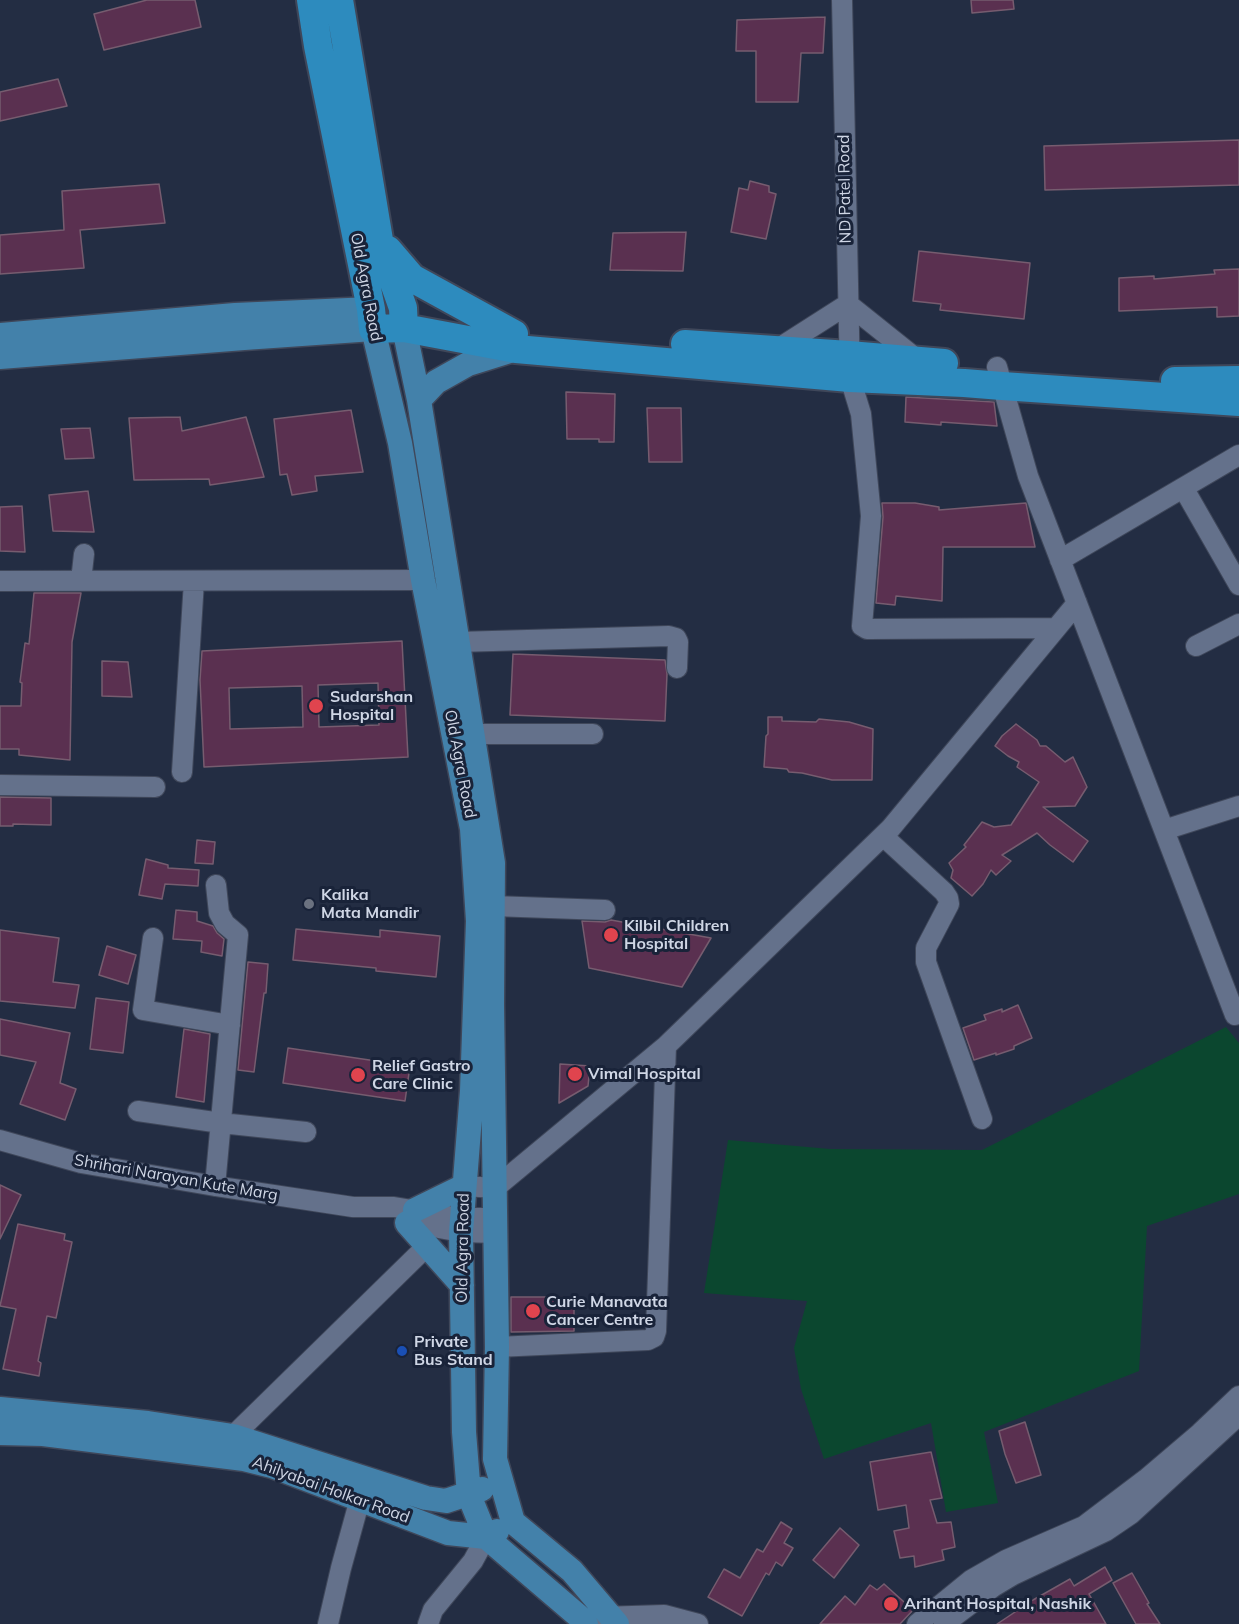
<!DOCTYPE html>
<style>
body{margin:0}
canvas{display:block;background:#232d43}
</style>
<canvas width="1239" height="1624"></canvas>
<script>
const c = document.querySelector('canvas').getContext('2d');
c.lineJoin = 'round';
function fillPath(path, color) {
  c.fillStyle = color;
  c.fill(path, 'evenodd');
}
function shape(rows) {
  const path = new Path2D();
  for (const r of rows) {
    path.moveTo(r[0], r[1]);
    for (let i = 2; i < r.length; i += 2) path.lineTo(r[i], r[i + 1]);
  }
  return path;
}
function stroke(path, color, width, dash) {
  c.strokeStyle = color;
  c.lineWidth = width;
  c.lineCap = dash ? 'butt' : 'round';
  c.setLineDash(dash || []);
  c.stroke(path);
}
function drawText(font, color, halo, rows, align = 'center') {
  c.font = font + ' Mulish,sans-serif';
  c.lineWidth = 6;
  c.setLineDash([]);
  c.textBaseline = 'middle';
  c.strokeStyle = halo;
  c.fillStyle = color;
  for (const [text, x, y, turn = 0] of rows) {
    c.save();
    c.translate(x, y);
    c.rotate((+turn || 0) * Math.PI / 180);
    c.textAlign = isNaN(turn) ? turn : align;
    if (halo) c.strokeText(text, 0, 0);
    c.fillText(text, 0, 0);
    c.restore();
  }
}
const green = shape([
 [1226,1027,1239,1043,1239,1194,1147,1226,1139,1371,984,1432,998,1503,946,1512,931,1423,824,1459,801,1389,794,1348,807,1301,704,1293,728,1140,830,1149,982,1150]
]);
const building = shape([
 [147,0,195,0,201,27,104,50,94,14,147,0],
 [971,0,1013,0,1014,9,972,13,971,0],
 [825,17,823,53,801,53,798,102,756,102,756,51,736,51,737,20,825,17],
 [58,79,67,106,0,121,0,92,58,79],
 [1239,140,1239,185,1045,190,1044,146,1239,140],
 [750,181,769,186,769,192,776,194,766,239,731,232,739,188,748,190,750,181],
 [159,184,165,223,80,230,84,268,0,274,0,235,64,230,62,191,159,184],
 [686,232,683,271,610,270,613,233,686,232],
 [919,251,1030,263,1024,319,940,310,941,304,913,301,919,251],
 [1239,269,1239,316,1217,317,1217,307,1119,311,1119,278,1154,276,1154,279,1215,274,1214,270,1239,269],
 [566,392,615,394,614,442,599,442,599,439,567,439,566,392],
 [906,397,994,402,997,426,941,422,941,425,905,422,906,397],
 [647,408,681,408,682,462,649,462,647,408],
 [351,410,363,472,315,476,317,491,292,495,287,474,280,475,274,419,351,410],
 [180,417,182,431,246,417,264,477,210,485,209,479,134,480,129,418,180,417],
 [90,428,94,458,65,459,61,429,90,428],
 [88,491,94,532,53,531,49,495,88,491],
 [882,503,915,503,939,507,939,510,1026,503,1035,547,943,547,942,601,896,596,895,605,876,603,883,517,882,503],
 [22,506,25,552,0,551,0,507,22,506],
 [34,593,81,593,72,642,70,760,19,755,19,749,0,749,0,706,21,706,22,683,20,682,25,643,29,644,34,593],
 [402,641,408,757,204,767,200,680,202,651,402,641],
 [378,683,379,725,319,727,318,685,378,683],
 [302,686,303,727,230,729,229,688,302,686],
 [513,654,665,660,667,674,665,721,510,715,513,654],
 [102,661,128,662,132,697,102,696,102,661],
 [768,717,782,717,782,721,816,722,819,719,849,722,873,729,872,780,832,780,802,773,789,772,787,769,764,767,766,736,768,734,768,717],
 [1016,724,1037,740,1040,746,1046,746,1065,762,1073,757,1087,787,1075,806,1043,807,1088,841,1073,862,1050,845,1037,833,1002,855,1011,861,996,875,991,870,983,884,972,896,951,878,953,870,949,863,966,847,964,845,982,822,994,827,1011,825,1039,782,1017,767,1019,762,1008,756,995,746,1002,736,1016,724],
 [0,797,51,798,51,825,13,824,13,826,0,826,0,797],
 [197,840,215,842,213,864,195,863,197,840],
 [146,859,168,865,168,868,199,870,198,886,165,884,162,899,139,895,146,859],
 [176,910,197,912,197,921,213,926,217,933,224,939,222,956,201,952,202,941,173,939,176,910],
 [611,920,711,938,682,987,589,968,582,921,605,922,611,920],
 [296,929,380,937,380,930,440,936,436,977,376,971,376,968,293,960,296,929],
 [0,930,59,938,53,982,79,985,75,1008,0,1001,0,930],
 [107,946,136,955,128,984,99,975,107,946],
 [248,962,268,964,266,993,264,993,254,1072,238,1070,248,962],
 [96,998,129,1002,123,1053,90,1049,96,998],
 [1018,1005,1032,1038,1014,1046,1014,1049,996,1055,996,1053,974,1060,963,1028,986,1020,984,1015,1002,1009,1002,1012,1018,1005],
 [0,1019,70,1033,60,1083,76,1089,65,1120,20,1104,36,1062,0,1055,0,1019],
 [184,1029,210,1034,204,1102,176,1097,184,1029],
 [288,1048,410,1066,405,1101,283,1083,288,1048],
 [560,1064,590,1066,588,1086,559,1103,560,1064],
 [0,1185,21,1195,0,1239,0,1185],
 [18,1224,65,1234,64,1240,72,1242,56,1318,47,1316,38,1361,41,1363,39,1376,3,1369,16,1309,0,1306,18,1224],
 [511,1297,574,1297,574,1331,511,1332,511,1297],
 [1025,1422,1041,1475,1016,1483,1005,1454,999,1431,1025,1422],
 [931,1452,942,1498,930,1500,937,1523,951,1522,955,1547,942,1550,944,1560,915,1567,914,1556,900,1558,894,1531,909,1528,906,1505,878,1510,870,1462,931,1452],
 [781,1522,792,1529,784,1543,793,1548,782,1566,776,1562,769,1575,766,1573,742,1616,708,1597,724,1569,740,1578,757,1549,763,1552,781,1522],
 [840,1528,859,1545,834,1578,813,1560,840,1528],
 [1105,1567,1112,1580,1089,1594,1106,1624,997,1624,1033,1600,1070,1579,1074,1586,1105,1567],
 [1132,1573,1149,1603,1147,1604,1160,1624,1136,1624,1113,1583,1132,1573],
 [884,1584,913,1610,900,1624,820,1624,845,1596,855,1605,870,1585,877,1590,884,1584]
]);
const minor = shape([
 [842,0,850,378,861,414,871,516,862,626,867,629,1056,628],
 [776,350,848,304,918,360],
 [997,367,1028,476,1235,1015],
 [1184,489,1239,585],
 [1060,560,1239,455],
 [0,581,423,580],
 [81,581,84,554],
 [443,643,457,642,669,636,676,638,678,642,677,668],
 [1196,646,1239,624],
 [472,734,593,734],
 [182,772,194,581],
 [0,785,155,787],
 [1164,830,1239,806],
 [883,836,944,892,948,898,949,904,926,948,926,962,982,1119],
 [493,906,605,910],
 [153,938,143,1010,230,1025],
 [138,1111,221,1123,306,1132],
 [0,1140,81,1163,215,1186,353,1207,394,1207,461,1218,495,1218],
 [215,1186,238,935,225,924,219,913,216,885],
 [464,1186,495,1188,666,1046,890,829,1077,603],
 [411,1223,461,1232,495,1233],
 [497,1347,648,1340,654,1337,656,1331,666,1046],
 [233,1436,427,1246],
 [600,1617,664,1615,698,1624],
 [328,1624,341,1568,360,1499,362,1487],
 [428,1624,433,1610,473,1561,486,1537],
 [917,1624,971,1580,1006,1560,1084,1526,1146,1479,1200,1433,1239,1396],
 [944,1624,993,1587,1013,1575,1106,1531,1131,1514,1239,1415]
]);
const major = shape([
 [404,328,419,400,493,863,492,1004,497,1347,495,1459,513,1522,572,1571,617,1624],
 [0,335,235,315,371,309],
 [0,357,244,338,373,329,400,443,423,580,472,829,478,921,472,1091,461,1232,464,1432,469,1495,486,1537,582,1619,586,1624],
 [419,400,436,382,468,364,516,349],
 [415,1210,464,1186],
 [407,1223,462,1285],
 [0,1409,148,1423,233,1436,426,1498,446,1501,482,1489],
 [0,1433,43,1434,244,1459,272,1466,448,1533,486,1537,497,1531]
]);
const highway = shape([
 [311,0,318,46,371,309,373,329,404,328,516,349,850,378,964,383,1002,386,1239,402],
 [339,0,379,240,403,308,404,328],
 [388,250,412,278,514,334],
 [685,344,849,355,944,363],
 [1175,381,1239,380]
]);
const markers = [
 [316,706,8,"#e0444e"],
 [309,904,6,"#6b7280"],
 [611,935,8,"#e0444e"],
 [575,1074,8,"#e0444e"],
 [358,1075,8,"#e0444e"],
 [533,1311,8,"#e0444e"],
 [402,1351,6,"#1a4fb4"],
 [891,1604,8,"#e0444e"]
];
const streetNames = [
 ["ND Patel Road",845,189,-91],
 ["Old Agra Road",366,287,79],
 ["Old Agra Road",460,764,79],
 ["Shrihari Narayan Kute Marg",176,1178,10],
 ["Old Agra Road",463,1248,-89],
 ["Ahilyabai Holkar Road",331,1490,20]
];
const poiNames = [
 ["Sudarshan",330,697],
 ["Hospital",330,715],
 ["Kalika",321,895],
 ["Mata Mandir",321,913],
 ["Kilbil Children",624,926],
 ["Hospital",624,944],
 ["Relief Gastro",372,1066],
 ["Care Clinic",372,1084],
 ["Vimal Hospital",588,1074],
 ["Curie Manavata",546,1302],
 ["Cancer Centre",546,1320],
 ["Private",414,1342],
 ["Bus Stand",414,1360],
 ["Arihant Hospital, Nashik",904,1604]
];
fillPath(green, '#0b472f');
fillPath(building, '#5a3050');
stroke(building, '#765c6f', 1.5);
stroke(minor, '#3f475a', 22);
stroke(major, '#3f475a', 27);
stroke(highway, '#3f475a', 32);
stroke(minor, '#64718b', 20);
stroke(major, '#4381aa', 24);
stroke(highway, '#2d8bbe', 28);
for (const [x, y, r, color] of markers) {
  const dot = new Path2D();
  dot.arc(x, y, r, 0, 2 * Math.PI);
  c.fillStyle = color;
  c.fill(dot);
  stroke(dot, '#192339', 2);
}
drawText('16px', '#cfd6e5', '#192339', streetNames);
drawText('bold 16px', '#cfd6e5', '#192339', poiNames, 'left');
</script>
